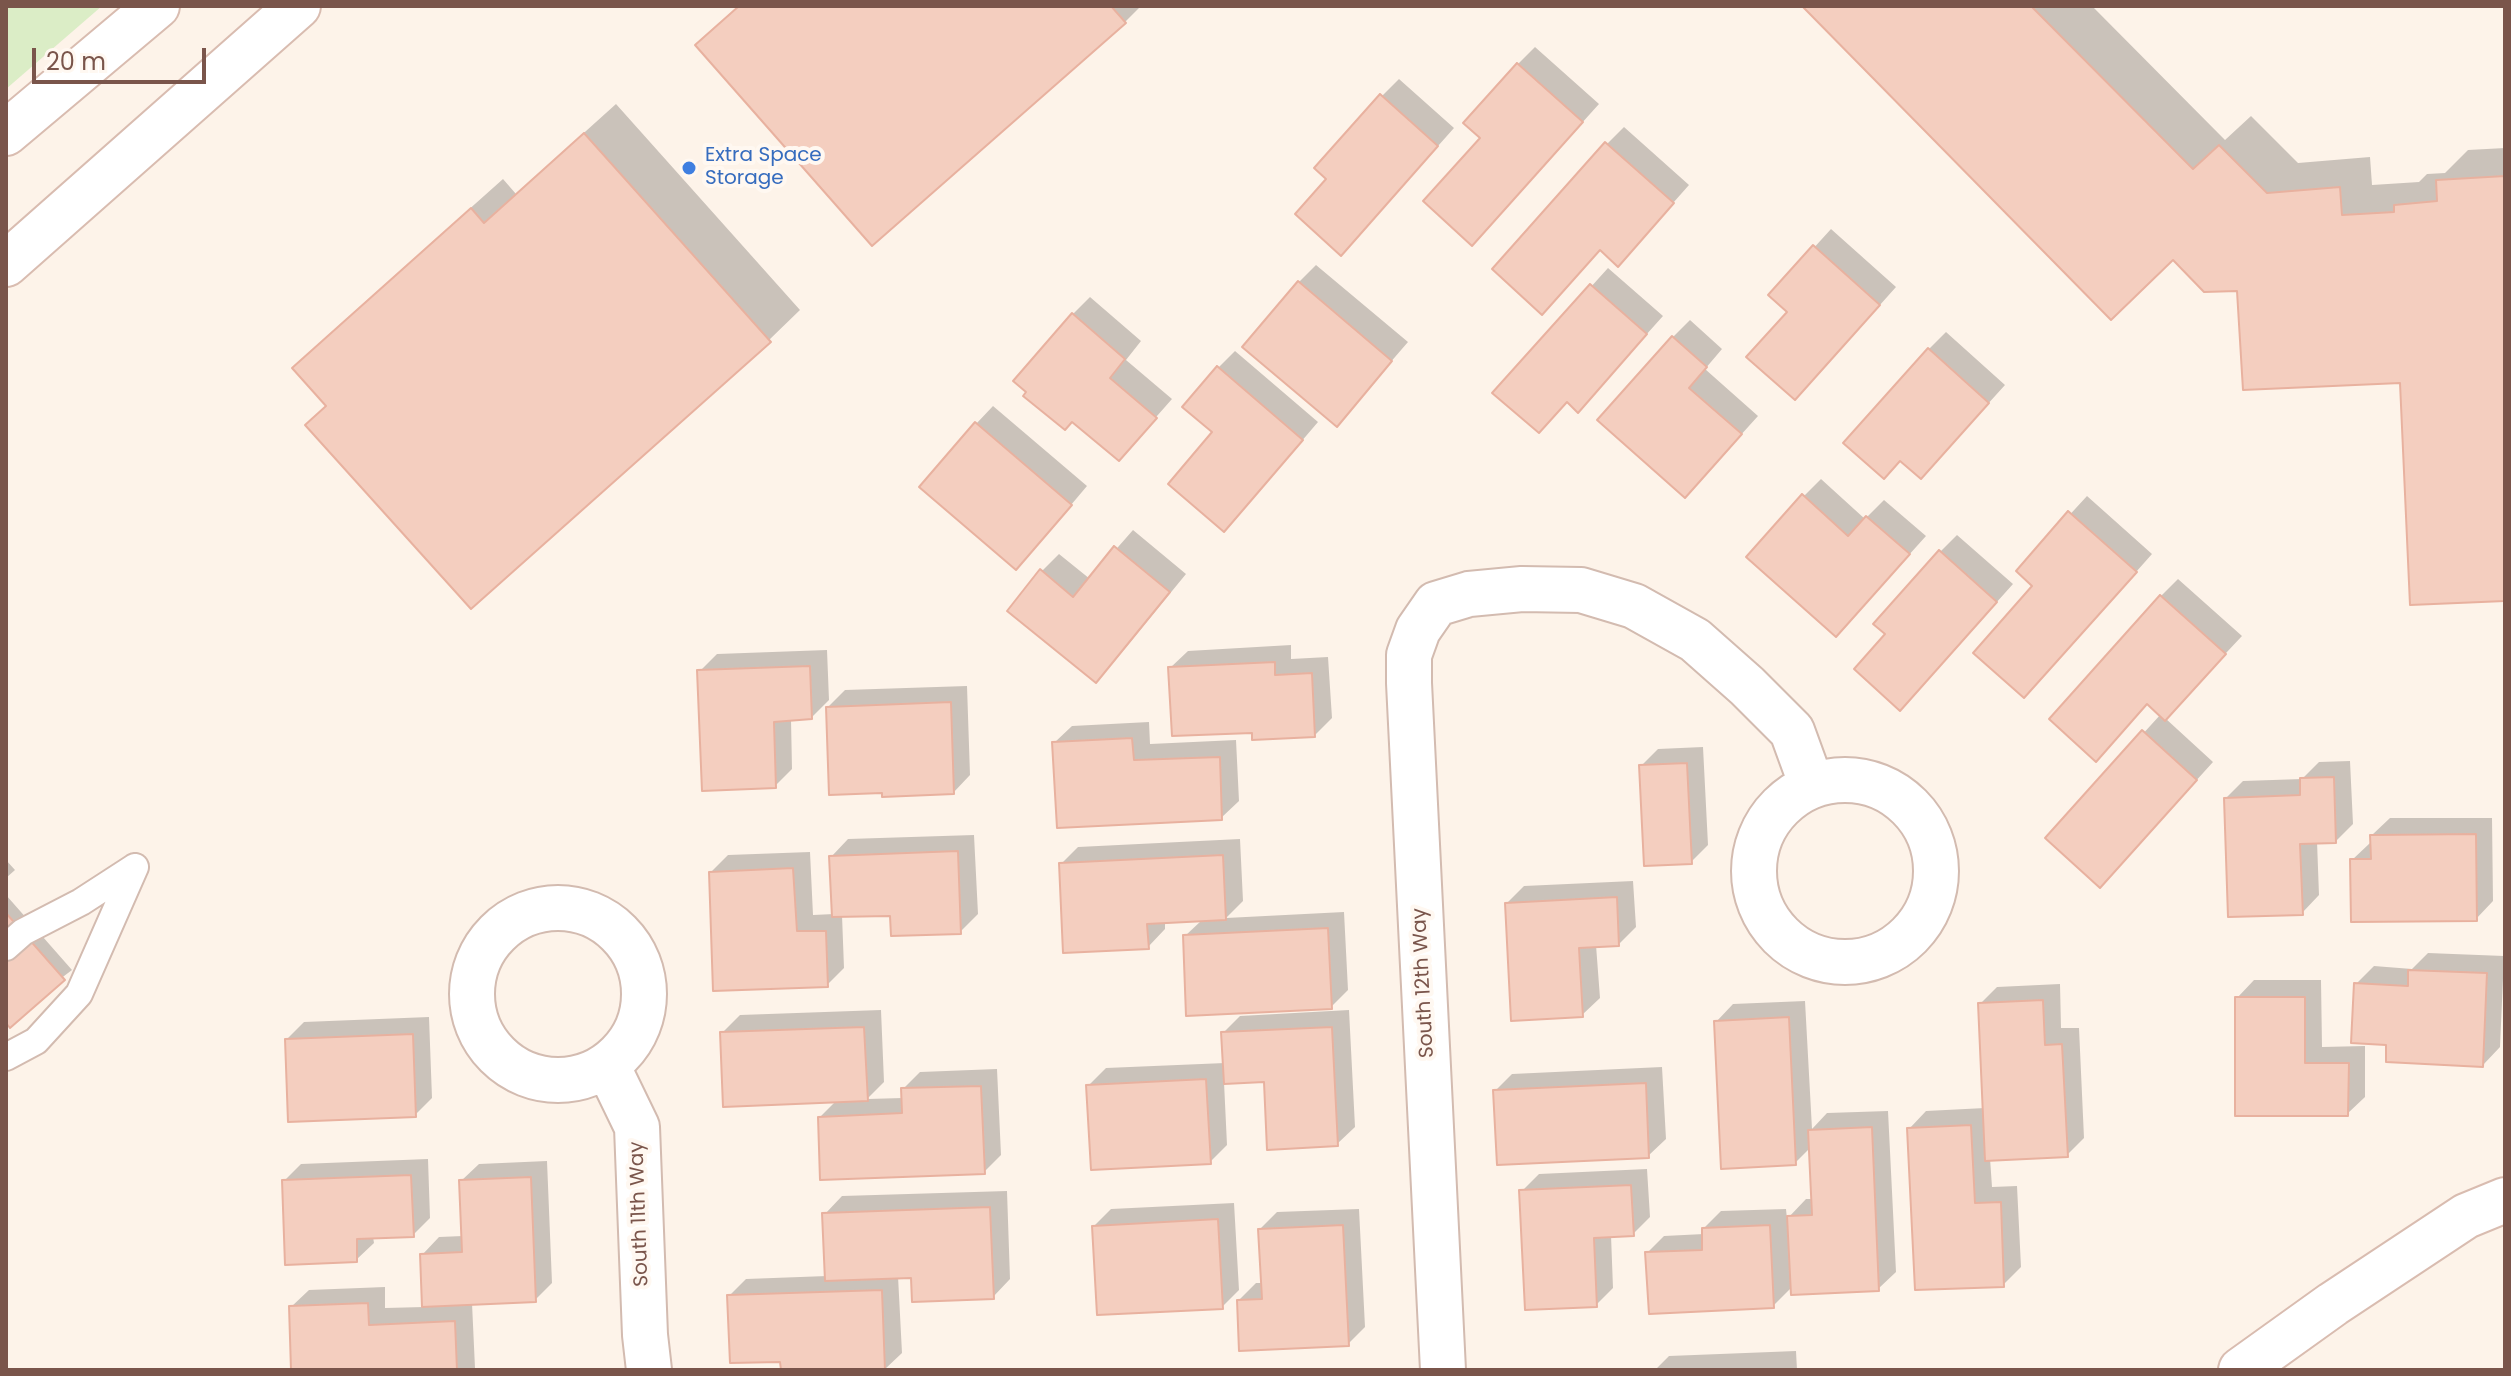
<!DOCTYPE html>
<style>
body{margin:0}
#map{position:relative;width:2511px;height:1376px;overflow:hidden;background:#fdf3e9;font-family:Poppins,sans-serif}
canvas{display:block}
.frame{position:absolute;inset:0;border:8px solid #7a554b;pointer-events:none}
.scale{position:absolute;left:32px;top:48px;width:174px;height:36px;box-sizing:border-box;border:4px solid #7a554b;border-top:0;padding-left:10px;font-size:24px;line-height:28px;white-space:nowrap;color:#7a554b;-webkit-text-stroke:6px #fff8f1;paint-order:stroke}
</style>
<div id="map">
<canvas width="2511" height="1376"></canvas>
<div class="frame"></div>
<div class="scale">20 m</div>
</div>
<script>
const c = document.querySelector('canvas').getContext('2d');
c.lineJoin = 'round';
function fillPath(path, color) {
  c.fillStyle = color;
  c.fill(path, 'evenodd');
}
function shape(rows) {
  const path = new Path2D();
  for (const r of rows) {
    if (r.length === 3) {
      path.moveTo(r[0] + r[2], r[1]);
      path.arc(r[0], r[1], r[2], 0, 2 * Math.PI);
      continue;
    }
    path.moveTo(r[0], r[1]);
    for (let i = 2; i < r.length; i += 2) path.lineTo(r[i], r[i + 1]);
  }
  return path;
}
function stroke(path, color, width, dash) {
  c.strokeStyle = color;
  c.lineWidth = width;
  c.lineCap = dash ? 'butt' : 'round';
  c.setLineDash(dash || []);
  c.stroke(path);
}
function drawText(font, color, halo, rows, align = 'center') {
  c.font = font + ' Poppins,sans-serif';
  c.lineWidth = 8;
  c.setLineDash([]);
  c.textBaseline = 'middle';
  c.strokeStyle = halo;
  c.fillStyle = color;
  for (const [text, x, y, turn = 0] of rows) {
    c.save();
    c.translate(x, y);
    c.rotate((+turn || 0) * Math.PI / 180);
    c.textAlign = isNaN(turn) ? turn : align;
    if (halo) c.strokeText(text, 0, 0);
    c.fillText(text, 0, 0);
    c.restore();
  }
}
const green = shape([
 [6,6,102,6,6,89]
]);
const shadow = shape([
 [738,6,1141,6,1125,22,698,45],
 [1804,6,2092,6,2225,140,2251,116,2298,163,2370,157,2372,185,2419,182,2427,174,2445,173,2468,150,2505,148,2505,599,2402,381,2239,289,2173,257],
 [1535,47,1599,104,1489,226,1483,138,1518,64],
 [1399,79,1454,128,1358,236,1329,178,1382,96],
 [616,104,800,310,769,340,328,405,295,368,326,337,503,179,516,194],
 [1624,127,1689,185,1634,247,1601,248,1607,144],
 [1831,229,1896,287,1812,381,1789,312,1771,295],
 [1316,265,1408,342,1337,424,1299,282],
 [1608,268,1663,316,1594,393,1567,401,1495,393],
 [1090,297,1141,341,1126,360,1172,399,1119,459,1073,314],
 [1690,320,1722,349,1705,369,1758,416,1702,478,1673,337],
 [1946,332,2005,385,1938,459,1929,349],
 [1235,351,1318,422,1241,512,1214,432,1218,368],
 [993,406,1087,486,1033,550,976,424],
 [1821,479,1865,519,1884,500,1926,536,1853,617,1804,496],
 [2087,496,2152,554,2041,679,2035,586,2018,571],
 [1133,530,1186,574,1113,663,1096,680,1042,571,1059,554,1090,579],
 [1957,535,2013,584,1917,691,1888,634,1940,552],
 [2178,579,2242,636,2165,718,2213,762,2117,868,2048,838,2161,714,2161,596],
 [1291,645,1291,659,1328,657,1332,718,1315,735,1254,731,1170,668,1188,651],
 [827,650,829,700,812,717,791,719,792,769,775,786,700,671,717,654],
 [967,686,970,775,953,793,828,707,845,690],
 [1149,722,1150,744,1236,740,1239,801,1221,818,1054,743,1072,726],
 [1703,747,1708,845,1691,862,1641,766,1658,749],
 [2350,761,2353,824,2336,841,2317,841,2319,895,2302,913,2226,798,2243,781,2302,779,2319,762],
 [2390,818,2492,818,2493,901,2476,919,2352,860,2370,843,2373,843,2372,835],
 [974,835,978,914,960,932,892,914,842,915,844,968,827,985,711,872,728,855,810,852,813,915,834,914,831,857,848,839],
 [1240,839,1243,901,1226,918,1344,912,1348,990,1331,1007,1185,936,1202,920,1165,921,1165,929,1148,947,1061,864,1078,847],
 [6,860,15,870,6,878],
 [1633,881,1636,927,1619,944,1596,945,1600,998,1582,1015,1507,903,1524,886],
 [6,895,72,970,6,1020],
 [2428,953,2504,956,2500,1047,2483,1065,2388,1043,2356,984,2374,966,2412,969],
 [2254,980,2321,980,2322,1047,2365,1046,2365,1097,2347,1114,2237,998],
 [2060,984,2061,1028,2079,1028,2084,1138,2067,1155,1990,1158,1992,1187,2017,1186,2021,1267,2003,1285,1909,1129,1926,1111,1985,1108,1980,1004,1997,987],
 [1805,1001,1812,1129,1827,1113,1888,1111,1896,1272,1878,1289,1792,1287,1773,1306,1647,1253,1664,1236,1704,1234,1704,1228,1721,1211,1786,1209,1787,1219,1806,1199,1813,1199,1811,1147,1795,1163,1716,1022,1733,1004],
 [881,1010,884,1082,867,1099,903,1098,903,1089,920,1072,997,1069,1001,1155,984,1172,820,1117,837,1100,722,1033,740,1015],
 [1349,1010,1355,1127,1337,1144,1266,1080,1224,1082,1227,1145,1210,1162,1088,1086,1106,1068,1225,1063,1223,1033,1240,1016],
 [429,1017,432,1098,415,1115,287,1039,304,1022],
 [1662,1067,1666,1139,1648,1156,1495,1091,1512,1074],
 [428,1159,430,1218,413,1235,373,1237,374,1243,356,1260,284,1181,301,1164],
 [547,1161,552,1283,535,1300,472,1303,475,1368,472,1370,293,1370,291,1307,309,1290,385,1287,385,1308,424,1307,422,1255,439,1237,463,1236,461,1181,479,1164],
 [1647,1169,1650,1217,1633,1234,1611,1235,1613,1288,1596,1305,1522,1191,1539,1174],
 [1007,1191,1010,1279,993,1297,913,1276,898,1276,902,1353,884,1370,783,1370,782,1360,729,1296,746,1279,827,1276,825,1214,842,1196],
 [1234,1203,1239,1290,1222,1307,1094,1226,1111,1209],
 [1359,1209,1365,1327,1348,1344,1239,1300,1256,1283,1263,1283,1260,1229,1277,1212],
 [1796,1351,1797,1370,1655,1370,1669,1356]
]);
const building = shape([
 [739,6,1111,6,1126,23,872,246,695,45,739,6],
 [1802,6,2031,6,2193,169,2219,145,2267,193,2340,187,2342,215,2394,212,2394,205,2437,201,2436,180,2505,176,2505,601,2410,605,2400,383,2243,390,2237,291,2204,292,2173,260,2111,320,1802,6],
 [1517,63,1583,122,1472,246,1423,201,1480,138,1463,123,1517,63],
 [1380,94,1438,146,1341,256,1295,214,1326,179,1314,168,1380,94],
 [584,133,771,342,471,609,305,425,326,406,292,368,471,208,484,223,584,133],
 [1605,142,1674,203,1618,267,1600,250,1542,315,1492,269,1605,142],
 [1813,245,1880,305,1795,400,1746,357,1787,312,1768,295,1813,245],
 [1298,281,1392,361,1337,427,1242,347,1298,281],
 [1590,284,1647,334,1578,413,1567,402,1539,433,1492,393,1590,284],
 [1072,313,1125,359,1110,378,1157,418,1119,461,1072,422,1065,430,1023,396,1026,392,1013,381,1072,313],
 [1672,336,1707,367,1689,388,1742,434,1685,498,1597,420,1672,336],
 [1928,348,1989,403,1921,479,1900,461,1884,479,1843,443,1928,348],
 [1217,366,1303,440,1224,532,1168,484,1212,432,1182,407,1217,366],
 [975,422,1072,505,1016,570,919,487,975,422],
 [1802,494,1848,536,1866,516,1910,554,1836,637,1746,557,1802,494],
 [2068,511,2137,572,2024,698,1973,653,2032,586,2016,571,2068,511],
 [1114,546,1170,592,1096,683,1007,611,1040,569,1073,597,1114,546],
 [1939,550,1997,602,1900,711,1854,669,1885,634,1873,624,1939,550],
 [2160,595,2226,654,2165,721,2147,704,2096,762,2049,719,2160,595],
 [1275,662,1275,675,1312,673,1315,737,1252,740,1252,733,1172,736,1168,667,1275,662],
 [810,666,812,719,774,722,776,788,702,791,697,670,810,666],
 [951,702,954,794,882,797,882,793,829,795,826,707,951,702],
 [2142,730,2197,780,2100,888,2045,838,2142,730],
 [1132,738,1134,760,1220,757,1222,820,1057,828,1052,742,1132,738],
 [1687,763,1692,864,1644,866,1639,765,1687,763],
 [2334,777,2336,843,2300,844,2303,915,2228,917,2224,798,2300,795,2300,778,2334,777],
 [2476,834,2477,921,2351,922,2350,859,2371,859,2370,835,2476,834],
 [958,851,961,934,891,936,890,916,832,917,829,856,958,851],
 [1223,855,1226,920,1147,924,1149,949,1063,953,1059,863,1223,855],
 [793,868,797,931,826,931,828,987,713,991,709,872,793,868],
 [1617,897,1619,946,1579,948,1583,1017,1511,1021,1505,903,1617,897],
 [6,913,65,980,10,1028,6,1023,6,913],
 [1328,928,1332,1009,1186,1016,1183,935,1328,928],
 [2408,970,2487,973,2483,1067,2386,1062,2386,1045,2351,1043,2354,983,2408,986,2408,970],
 [2235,997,2305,997,2305,1063,2349,1063,2348,1116,2235,1116,2235,997],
 [2043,1000,2045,1045,2062,1044,2068,1157,1985,1161,1978,1003,2043,1000],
 [1789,1017,1796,1165,1721,1169,1714,1021,1789,1017],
 [864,1027,868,1101,723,1107,720,1032,864,1027],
 [1332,1027,1338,1146,1267,1150,1264,1082,1224,1084,1221,1032,1332,1027],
 [413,1034,416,1117,288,1122,285,1039,413,1034],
 [1206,1079,1211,1164,1091,1170,1086,1085,1206,1079],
 [1646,1083,1649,1158,1497,1165,1493,1090,1646,1083],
 [981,1086,985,1174,820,1180,818,1117,902,1113,901,1088,981,1086],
 [1971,1125,1975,1203,2001,1202,2004,1287,1915,1290,1907,1128,1971,1125],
 [1872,1127,1879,1291,1791,1295,1787,1216,1812,1215,1808,1130,1872,1127],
 [411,1175,414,1237,357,1239,357,1262,285,1265,282,1180,411,1175],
 [531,1177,536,1302,422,1307,420,1254,462,1252,459,1180,531,1177],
 [1631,1185,1634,1236,1594,1238,1597,1307,1525,1310,1519,1190,1631,1185],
 [990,1207,994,1299,912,1302,911,1278,825,1281,822,1213,990,1207],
 [1218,1219,1223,1309,1097,1315,1092,1226,1218,1219],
 [1343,1225,1349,1346,1239,1351,1237,1300,1262,1299,1258,1229,1343,1225],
 [1770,1225,1774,1308,1649,1314,1645,1252,1702,1250,1702,1228,1770,1225],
 [882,1290,885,1370,781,1370,780,1362,730,1363,727,1295,882,1290],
 [368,1303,369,1325,455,1321,457,1370,291,1370,289,1306,368,1303]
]);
const lane = shape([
 [6,947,23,932,81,902,135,867],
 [6,1057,36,1041,79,994,135,867]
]);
const street = shape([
 [1845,871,91],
 [558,994,86],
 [607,1065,637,1127,645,1335,649,1370],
 [1443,1370,1409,683,1409,655,1418,630,1436,604,1469,594,1522,589,1581,590,1634,606,1695,640,1747,686,1792,731,1812,786]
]);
const secondary = shape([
 [6,133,157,6],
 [6,264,298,6],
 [2241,1370,2333,1304,2466,1216,2505,1200]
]);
const markers = [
 [689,168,8,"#3f7fe0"]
];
const shopNames = [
 ["Extra Space",705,156],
 ["Storage",705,179]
];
const streetNames = [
 ["South 12th Way",1424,983,-93],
 ["South 11th Way",640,1214,-92]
];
fillPath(green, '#dbedc6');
fillPath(shadow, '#0003');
fillPath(building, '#f4cebf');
stroke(building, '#e8b19f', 2);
stroke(lane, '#d3bbb0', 30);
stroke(street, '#d3bbb0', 48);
stroke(secondary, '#d9bcb0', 48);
stroke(lane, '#fff', 26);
stroke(street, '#fff', 44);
stroke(secondary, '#fff', 44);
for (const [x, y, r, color] of markers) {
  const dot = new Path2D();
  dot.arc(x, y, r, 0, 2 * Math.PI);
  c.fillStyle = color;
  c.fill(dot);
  stroke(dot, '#fff8f1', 3);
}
drawText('20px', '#366cbe', '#fff8f1', shopNames, 'left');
drawText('20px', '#7a554b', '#fff8f1', streetNames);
</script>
